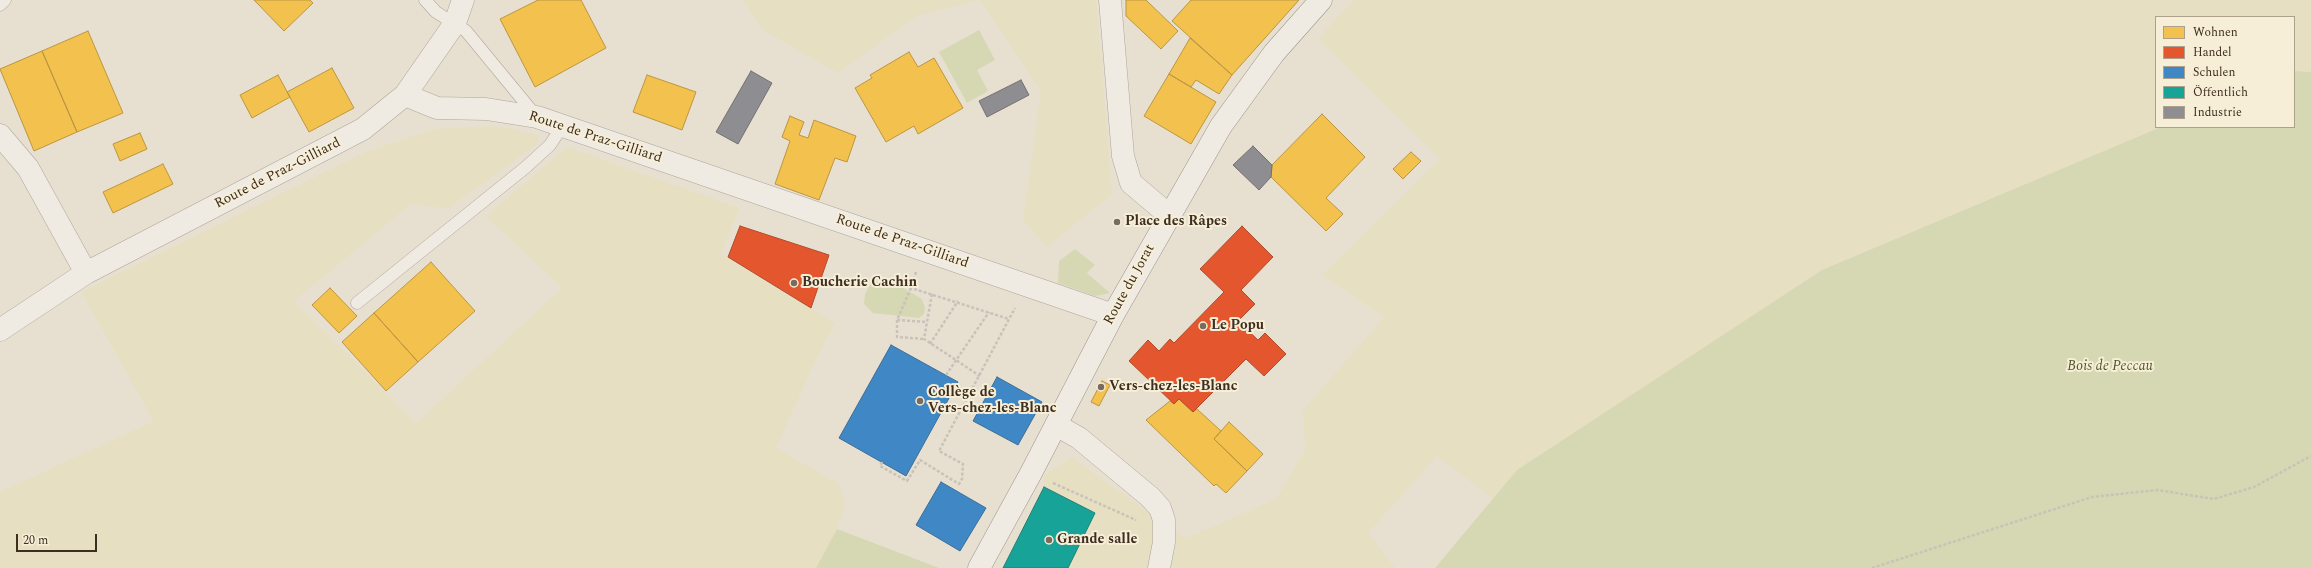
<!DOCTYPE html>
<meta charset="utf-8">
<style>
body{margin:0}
#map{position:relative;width:2311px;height:568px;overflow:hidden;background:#e7e0d1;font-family:Spectral,serif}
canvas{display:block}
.legend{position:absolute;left:2155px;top:16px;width:140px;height:112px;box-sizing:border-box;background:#f7eed8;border:1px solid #ada18e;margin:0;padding:5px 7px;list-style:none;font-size:12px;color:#3d2e20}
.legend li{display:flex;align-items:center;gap:8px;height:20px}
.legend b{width:20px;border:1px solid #ada18e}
.scale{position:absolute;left:16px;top:534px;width:81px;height:18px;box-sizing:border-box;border:2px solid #3d2e20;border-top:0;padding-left:5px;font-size:12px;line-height:14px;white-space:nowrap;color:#3d2e20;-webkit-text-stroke:3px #f7eed8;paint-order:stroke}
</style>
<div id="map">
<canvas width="2311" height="568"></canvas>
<ul class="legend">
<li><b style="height:11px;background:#f2c14e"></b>Wohnen</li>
<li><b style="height:11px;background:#e4572e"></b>Handel</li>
<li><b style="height:11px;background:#3f88c5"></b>Schulen</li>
<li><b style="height:11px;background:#17a398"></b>Öffentlich</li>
<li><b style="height:11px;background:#8d8d92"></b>Industrie</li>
</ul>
<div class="scale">20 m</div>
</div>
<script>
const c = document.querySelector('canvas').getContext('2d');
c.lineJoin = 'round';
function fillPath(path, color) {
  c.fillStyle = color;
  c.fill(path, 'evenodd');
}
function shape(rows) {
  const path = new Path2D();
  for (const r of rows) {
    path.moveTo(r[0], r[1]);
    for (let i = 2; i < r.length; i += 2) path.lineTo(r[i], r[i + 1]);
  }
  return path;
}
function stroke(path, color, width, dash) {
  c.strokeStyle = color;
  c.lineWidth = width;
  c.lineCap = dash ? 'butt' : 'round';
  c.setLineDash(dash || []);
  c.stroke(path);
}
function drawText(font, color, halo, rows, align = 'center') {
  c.font = font + ' Spectral,serif';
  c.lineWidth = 4;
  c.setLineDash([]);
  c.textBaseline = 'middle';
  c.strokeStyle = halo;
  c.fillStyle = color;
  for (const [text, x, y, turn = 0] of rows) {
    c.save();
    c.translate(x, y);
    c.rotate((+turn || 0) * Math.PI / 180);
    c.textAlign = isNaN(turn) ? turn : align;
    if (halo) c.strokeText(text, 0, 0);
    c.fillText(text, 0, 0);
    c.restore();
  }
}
const farmland = shape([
 [742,0,1096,0,1112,194,1047,247,1023,220,1041,91,980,0,918,15,838,73,763,30],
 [1353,0,2311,0,2311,72,2294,71,2294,17,2156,17,2156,127,2161,127,1822,270,1517,470,1493,499,1437,456,1368,533,1395,568,1003,568,1044,487,1044,475,1071,457,1186,538,1276,499,1305,450,1303,410,1384,317,1322,275,1440,159,1318,39],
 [496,126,539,135,536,145,447,209,412,203,294,301,416,423,562,288,486,216,567,147,739,208,721,254,835,323,818,355,776,448,839,484,845,504,837,529,816,568,0,568,0,492,154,421,81,292,368,151,434,129]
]);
const green = shape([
 [979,30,995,60,977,70,988,91,967,103,939,52],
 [2294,71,2311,72,2311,568,1435,568,1517,470,1822,270,2161,127,2294,127],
 [1075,249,1095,265,1087,273,1110,293,1095,296,1058,283,1059,261],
 [889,280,922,299,925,308,924,314,919,318,873,313,864,304,865,294,871,283],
 [837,529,939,568,816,568]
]);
const homes = shape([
 [254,0,310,0,313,3,284,31,254,0],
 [538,0,581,0,606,48,535,87,500,19,538,0],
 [1126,0,1146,0,1178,31,1161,49,1126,16,1126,0],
 [1191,0,1299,0,1232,75,1172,21,1191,0],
 [88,31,123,113,77,132,42,51,88,31],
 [1190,38,1232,75,1219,94,1196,80,1191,87,1169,74,1190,38],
 [42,51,77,132,34,151,0,69,42,51],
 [909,52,918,67,934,58,963,108,918,134,914,126,886,142,855,88,872,78,870,75,909,52],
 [332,68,354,108,309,132,287,92,332,68],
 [1169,74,1216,102,1191,144,1144,116,1169,74],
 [278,75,290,97,252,118,240,95,278,75],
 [647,75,696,92,682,130,633,112,647,75],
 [1322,114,1365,157,1326,198,1343,214,1326,231,1271,177,1272,165,1322,114],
 [790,116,804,122,799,135,808,138,814,120,856,136,847,162,835,158,819,200,775,184,790,141,782,137,790,116],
 [140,133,147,149,120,161,113,144,140,133],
 [1411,152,1421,161,1403,179,1393,169,1411,152],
 [163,164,173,184,113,213,103,192,163,164],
 [431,262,475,311,418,362,374,313,431,262],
 [330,288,357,316,339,333,312,305,330,288],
 [374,313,418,362,386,391,342,342,374,313],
 [1102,381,1110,385,1099,406,1091,402,1102,381],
 [1179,399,1193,412,1197,409,1221,431,1214,439,1247,471,1226,493,1216,484,1214,486,1146,420,1170,401,1174,404,1179,399],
 [1229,422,1263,454,1247,471,1214,439,1229,422]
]);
const shops = shape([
 [740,226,829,255,811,308,728,257,740,226],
 [1242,226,1273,257,1241,290,1255,304,1238,321,1258,340,1265,333,1286,354,1264,376,1246,359,1193,412,1179,399,1174,404,1129,361,1148,340,1159,351,1170,339,1174,343,1224,292,1200,269,1242,226]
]);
const schools = shape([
 [891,345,958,382,906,476,839,438,891,345],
 [997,377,1042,402,1018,445,973,421,997,377],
 [941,482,986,508,960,551,916,525,941,482]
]);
const public = shape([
 [1044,487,1095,513,1068,568,1003,568,1044,487]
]);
const industry = shape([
 [751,71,772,83,738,144,716,132,751,71],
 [1021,80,1029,95,987,117,979,101,1021,80],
 [1253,146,1272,165,1271,177,1259,190,1233,165,1253,146]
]);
const path = shape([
 [916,272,911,288,1009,319],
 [911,288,897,320,927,322],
 [932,294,924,339,980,376],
 [897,320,897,337,924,339],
 [930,344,958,301],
 [946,375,989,312],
 [882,462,880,466,907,481,920,460,959,484,962,479,963,464,939,451,1015,308],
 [1053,483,1136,520],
 [1872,568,2092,497,2157,490,2214,499,2254,487,2311,456]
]);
const lane = shape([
 [425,0,436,12,466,31,536,116],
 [0,5,5,0],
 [357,303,526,167,550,145,563,125]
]);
const street = shape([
 [1110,0,1123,156,1131,183,1170,216],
 [405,95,455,23,463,0],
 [0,135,28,168,86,273],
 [0,330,86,273,363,129,405,95,437,108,486,109,537,117,1113,315],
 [1056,425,1079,438,1150,497,1160,508,1164,520,1164,542,1159,568]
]);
const secondary = shape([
 [979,568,1031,473,1113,315,1221,126,1274,53,1321,0]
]);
const markers = [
 [1117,222,4,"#786c5e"],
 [794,283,4,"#786c5e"],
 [1203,326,4,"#786c5e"],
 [1101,387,4,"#786c5e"],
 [920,401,4,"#786c5e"],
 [1049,540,4,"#786c5e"]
];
const streetNames = [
 ["Route de Praz-Gilliard",595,138,18],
 ["Route de Praz-Gilliard",278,174,-27],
 ["Route de Praz-Gilliard",902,242,19],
 ["Route du Jorat",1130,285,-61]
];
const poiNames = [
 ["Place des Râpes",1125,222],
 ["Boucherie Cachin",802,283],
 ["Le Popu",1211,326],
 ["Vers-chez-les-Blanc",1109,387],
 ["Collège de",928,393],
 ["Vers-chez-les-Blanc",928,409],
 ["Grande salle",1057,540]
];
const parkNames = [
 ["Bois de Peccau",2110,367]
];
fillPath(farmland, '#e6dfc2');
fillPath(green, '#d6d7b3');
fillPath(homes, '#f2c14e');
stroke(homes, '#bc9540', 1);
fillPath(shops, '#e4572e');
stroke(shops, '#b24b2a', 1);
fillPath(schools, '#3f88c5');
stroke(schools, '#3e6d94', 1);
fillPath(public, '#17a398');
stroke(public, '#228074', 1);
fillPath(industry, '#8d8d92');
stroke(industry, '#757070', 1);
stroke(lane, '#ada599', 13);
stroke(street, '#ada599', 23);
stroke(secondary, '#9c958a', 23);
stroke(path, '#c8c2b9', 2.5, [3, 2]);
stroke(lane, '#efebe3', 12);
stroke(street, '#efebe3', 22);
stroke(secondary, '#efebe3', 22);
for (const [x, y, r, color] of markers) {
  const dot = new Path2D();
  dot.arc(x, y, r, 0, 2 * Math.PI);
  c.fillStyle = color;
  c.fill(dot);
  stroke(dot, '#f7eed8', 1.5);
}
drawText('14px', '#3d2e20', '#f7eed8', streetNames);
drawText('bold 14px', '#3d2e20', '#f7eed8', poiNames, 'left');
drawText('italic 14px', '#4d5a26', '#f7eed8', parkNames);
</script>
